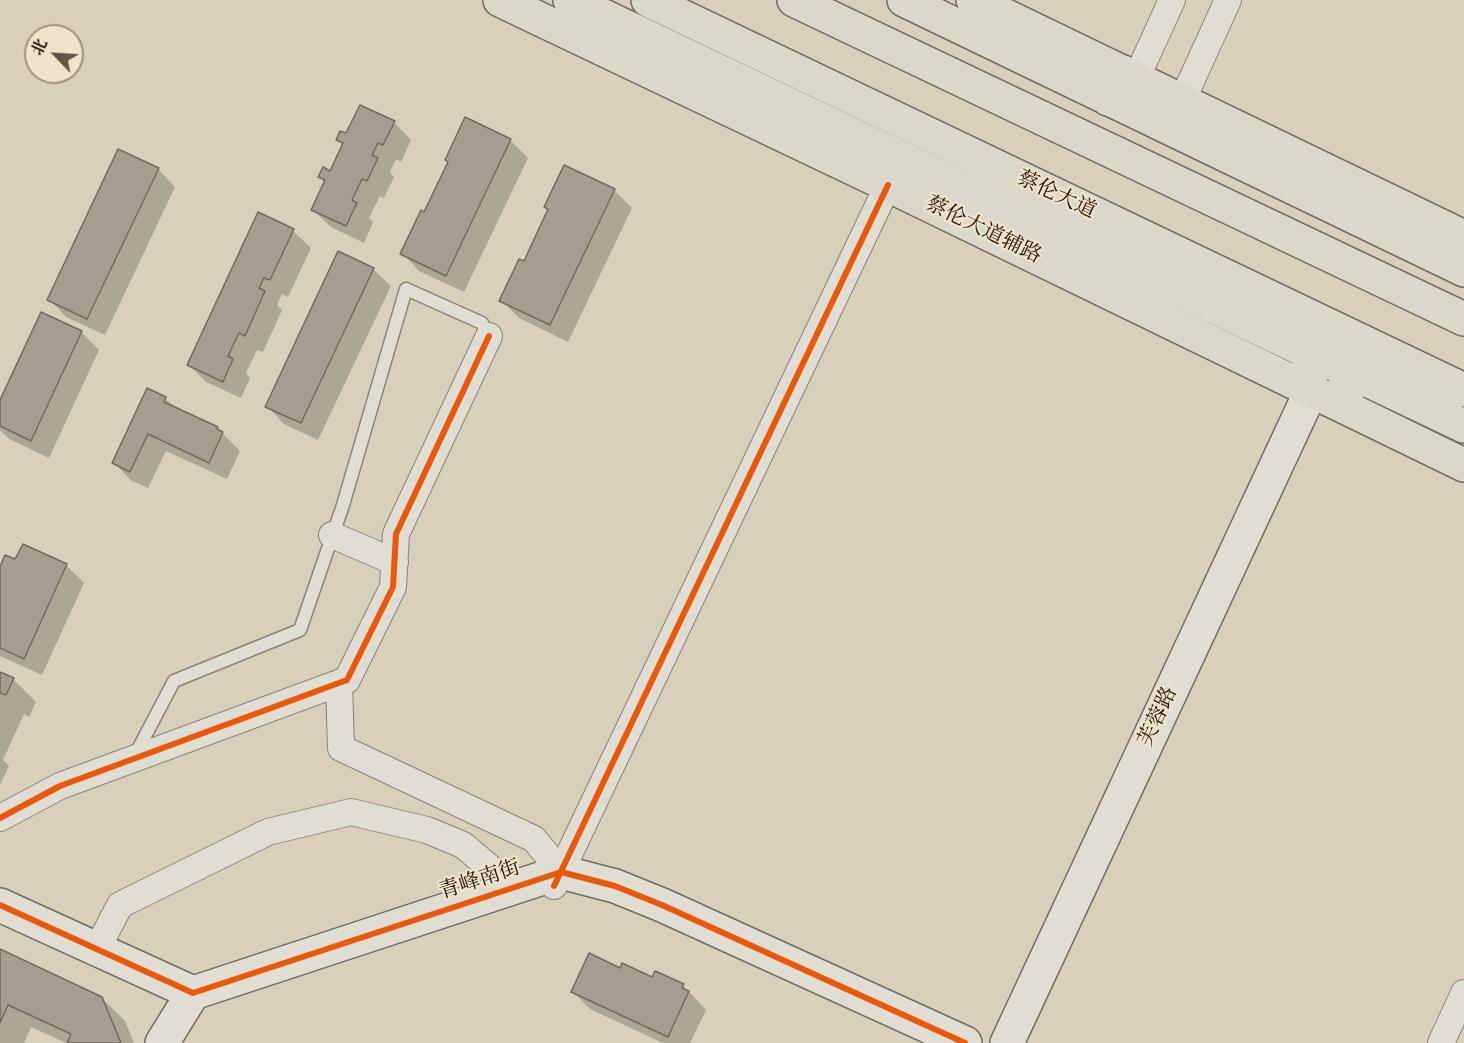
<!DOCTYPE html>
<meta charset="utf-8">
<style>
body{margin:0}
#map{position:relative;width:1464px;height:1043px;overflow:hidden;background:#d8d0bb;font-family:"IM FELL Double Pica","Noto Serif SC",serif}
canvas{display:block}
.north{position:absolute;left:24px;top:24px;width:60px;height:60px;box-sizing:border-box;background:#ede4cb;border:2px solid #9f907d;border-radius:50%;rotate:295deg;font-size:16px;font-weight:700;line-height:24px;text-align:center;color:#291107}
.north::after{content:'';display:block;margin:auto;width:21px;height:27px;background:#665446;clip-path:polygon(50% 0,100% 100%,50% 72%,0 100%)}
</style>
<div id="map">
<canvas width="1464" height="1043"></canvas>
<div class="north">北</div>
</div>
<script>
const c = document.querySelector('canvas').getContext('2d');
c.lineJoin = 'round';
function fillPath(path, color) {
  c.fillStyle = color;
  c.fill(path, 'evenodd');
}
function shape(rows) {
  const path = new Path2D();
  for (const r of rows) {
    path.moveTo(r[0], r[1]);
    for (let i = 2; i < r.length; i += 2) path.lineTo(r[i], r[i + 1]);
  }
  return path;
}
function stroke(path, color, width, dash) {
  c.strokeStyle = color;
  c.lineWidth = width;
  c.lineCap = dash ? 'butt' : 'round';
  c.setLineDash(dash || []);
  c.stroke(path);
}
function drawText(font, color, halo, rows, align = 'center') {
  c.font = font + ' "IM FELL Double Pica","Noto Serif SC",serif';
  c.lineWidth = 4.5;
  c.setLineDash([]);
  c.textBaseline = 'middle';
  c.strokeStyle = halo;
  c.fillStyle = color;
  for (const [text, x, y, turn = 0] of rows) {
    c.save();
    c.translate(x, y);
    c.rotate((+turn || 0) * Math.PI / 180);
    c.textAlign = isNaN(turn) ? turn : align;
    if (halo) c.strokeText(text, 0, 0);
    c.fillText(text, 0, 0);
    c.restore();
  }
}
const shadow = shape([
 [466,119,511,141,528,158,464,292,419,271,402,253,425,214,449,163],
 [394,122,411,140,401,162,396,159,390,172,394,177,384,198,380,196,369,218,373,222,364,243,331,227,313,210,326,183,320,177,330,173,343,145,338,139],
 [158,169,175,187,105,335,66,317,49,299],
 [614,190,632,208,568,342,519,318,501,300,524,263,549,210],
 [258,214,293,231,311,248,288,297,282,294,277,305,282,310,263,352,257,350,246,373,250,378,241,398,206,382,188,364],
 [373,269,391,286,318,440,284,424,267,406],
 [81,332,99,350,49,458,9,439,0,430,0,403],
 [165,398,176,409,217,428,240,451,227,479,166,451,148,488,132,481,114,463],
 [16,561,66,565,84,583,42,675,0,656,0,570],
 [0,674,13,679,36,702,29,717,24,714,3,760,9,766,0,785],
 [0,951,102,998,125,1021,134,1043,66,1043,31,1027,24,1043,0,1043],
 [621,970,683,986,700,1003,706,1010,690,1043,663,1043,590,1009,573,992]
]);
const building = shape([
 [360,105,395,121,383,145,378,143,372,155,378,158,367,181,362,179,352,200,357,203,346,226,311,210,325,180,318,177,323,167,330,171,343,143,336,140,340,131,346,133,360,105],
 [465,117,511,139,446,276,400,254,421,210,424,212,448,162,445,160,465,117],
 [118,149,159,168,87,319,47,300,118,149],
 [564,165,615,189,550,325,499,301,519,259,524,261,548,209,544,207,564,165],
 [258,212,294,229,270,280,264,278,259,288,265,291,245,336,239,333,228,356,233,359,223,382,187,365,258,212],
 [338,251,374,268,301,423,265,407,338,251],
 [41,312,82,331,31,441,0,426,0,400,41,312],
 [147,388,166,397,164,402,218,427,217,429,223,432,209,463,148,434,130,472,112,463,147,388],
 [23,544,67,564,24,659,0,648,0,567,5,555,15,559,23,544],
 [0,672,14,678,6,695,0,693,0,672],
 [0,949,102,997,121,1043,67,1043,71,1034,8,1005,0,1023,0,949],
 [589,953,620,968,622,963,652,977,655,971,684,984,682,988,689,991,668,1037,571,992,589,953]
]);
const lane = shape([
 [134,757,174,681,300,630,343,505,406,289,482,323,489,336]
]);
const street = shape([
 [1136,79,1172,0],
 [1182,101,1228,0],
 [332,535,395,562],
 [339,683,341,748,534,839,561,872],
 [0,818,60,786,347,680,393,587,396,534,489,336],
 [554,886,888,185],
 [97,949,120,905,268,832,351,812,427,830,463,845,489,867,501,892],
 [1441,1043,1464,993]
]);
const secondary = shape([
 [0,905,193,993,561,872,615,886,662,905,965,1043],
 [162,1043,193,993],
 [1007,1043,1311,391]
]);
const primary = shape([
 [500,0,888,185,1464,465],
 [973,0,1464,237]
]);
const highway = shape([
 [570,0,1464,426],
 [648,0,1464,390],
 [794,0,1464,319],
 [904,0,1464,270],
 [1108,99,1123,72],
 [888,185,901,158],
 [1308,351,1311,391],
 [1331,400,1362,377]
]);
const cycleway = shape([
 [0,818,60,786,347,680,393,587,396,534,489,336],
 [554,886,888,185],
 [0,905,193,993,561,872,615,886,662,905,965,1043]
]);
const streetNames = [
 ["蔡伦大道",1056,196,25],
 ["蔡伦大道辅路",983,231,26],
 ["芙蓉路",1159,717,-65],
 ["青峰南街",480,881,-18]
];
fillPath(shadow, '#0003');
fillPath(building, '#a59e90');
stroke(building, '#726a5e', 1.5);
stroke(lane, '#8a8376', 15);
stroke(street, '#8a8376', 28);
stroke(secondary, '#726a5e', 36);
stroke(primary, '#726a5e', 36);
stroke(highway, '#726a5e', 36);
stroke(lane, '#e0ddd2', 12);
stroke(street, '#e0ddd2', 26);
stroke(secondary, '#e0ddd2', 33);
stroke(primary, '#dbd7ca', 33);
stroke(highway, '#dbd7ca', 33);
stroke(cycleway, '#e8590c', 6);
drawText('21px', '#291107', '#ede4cb', streetNames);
</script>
